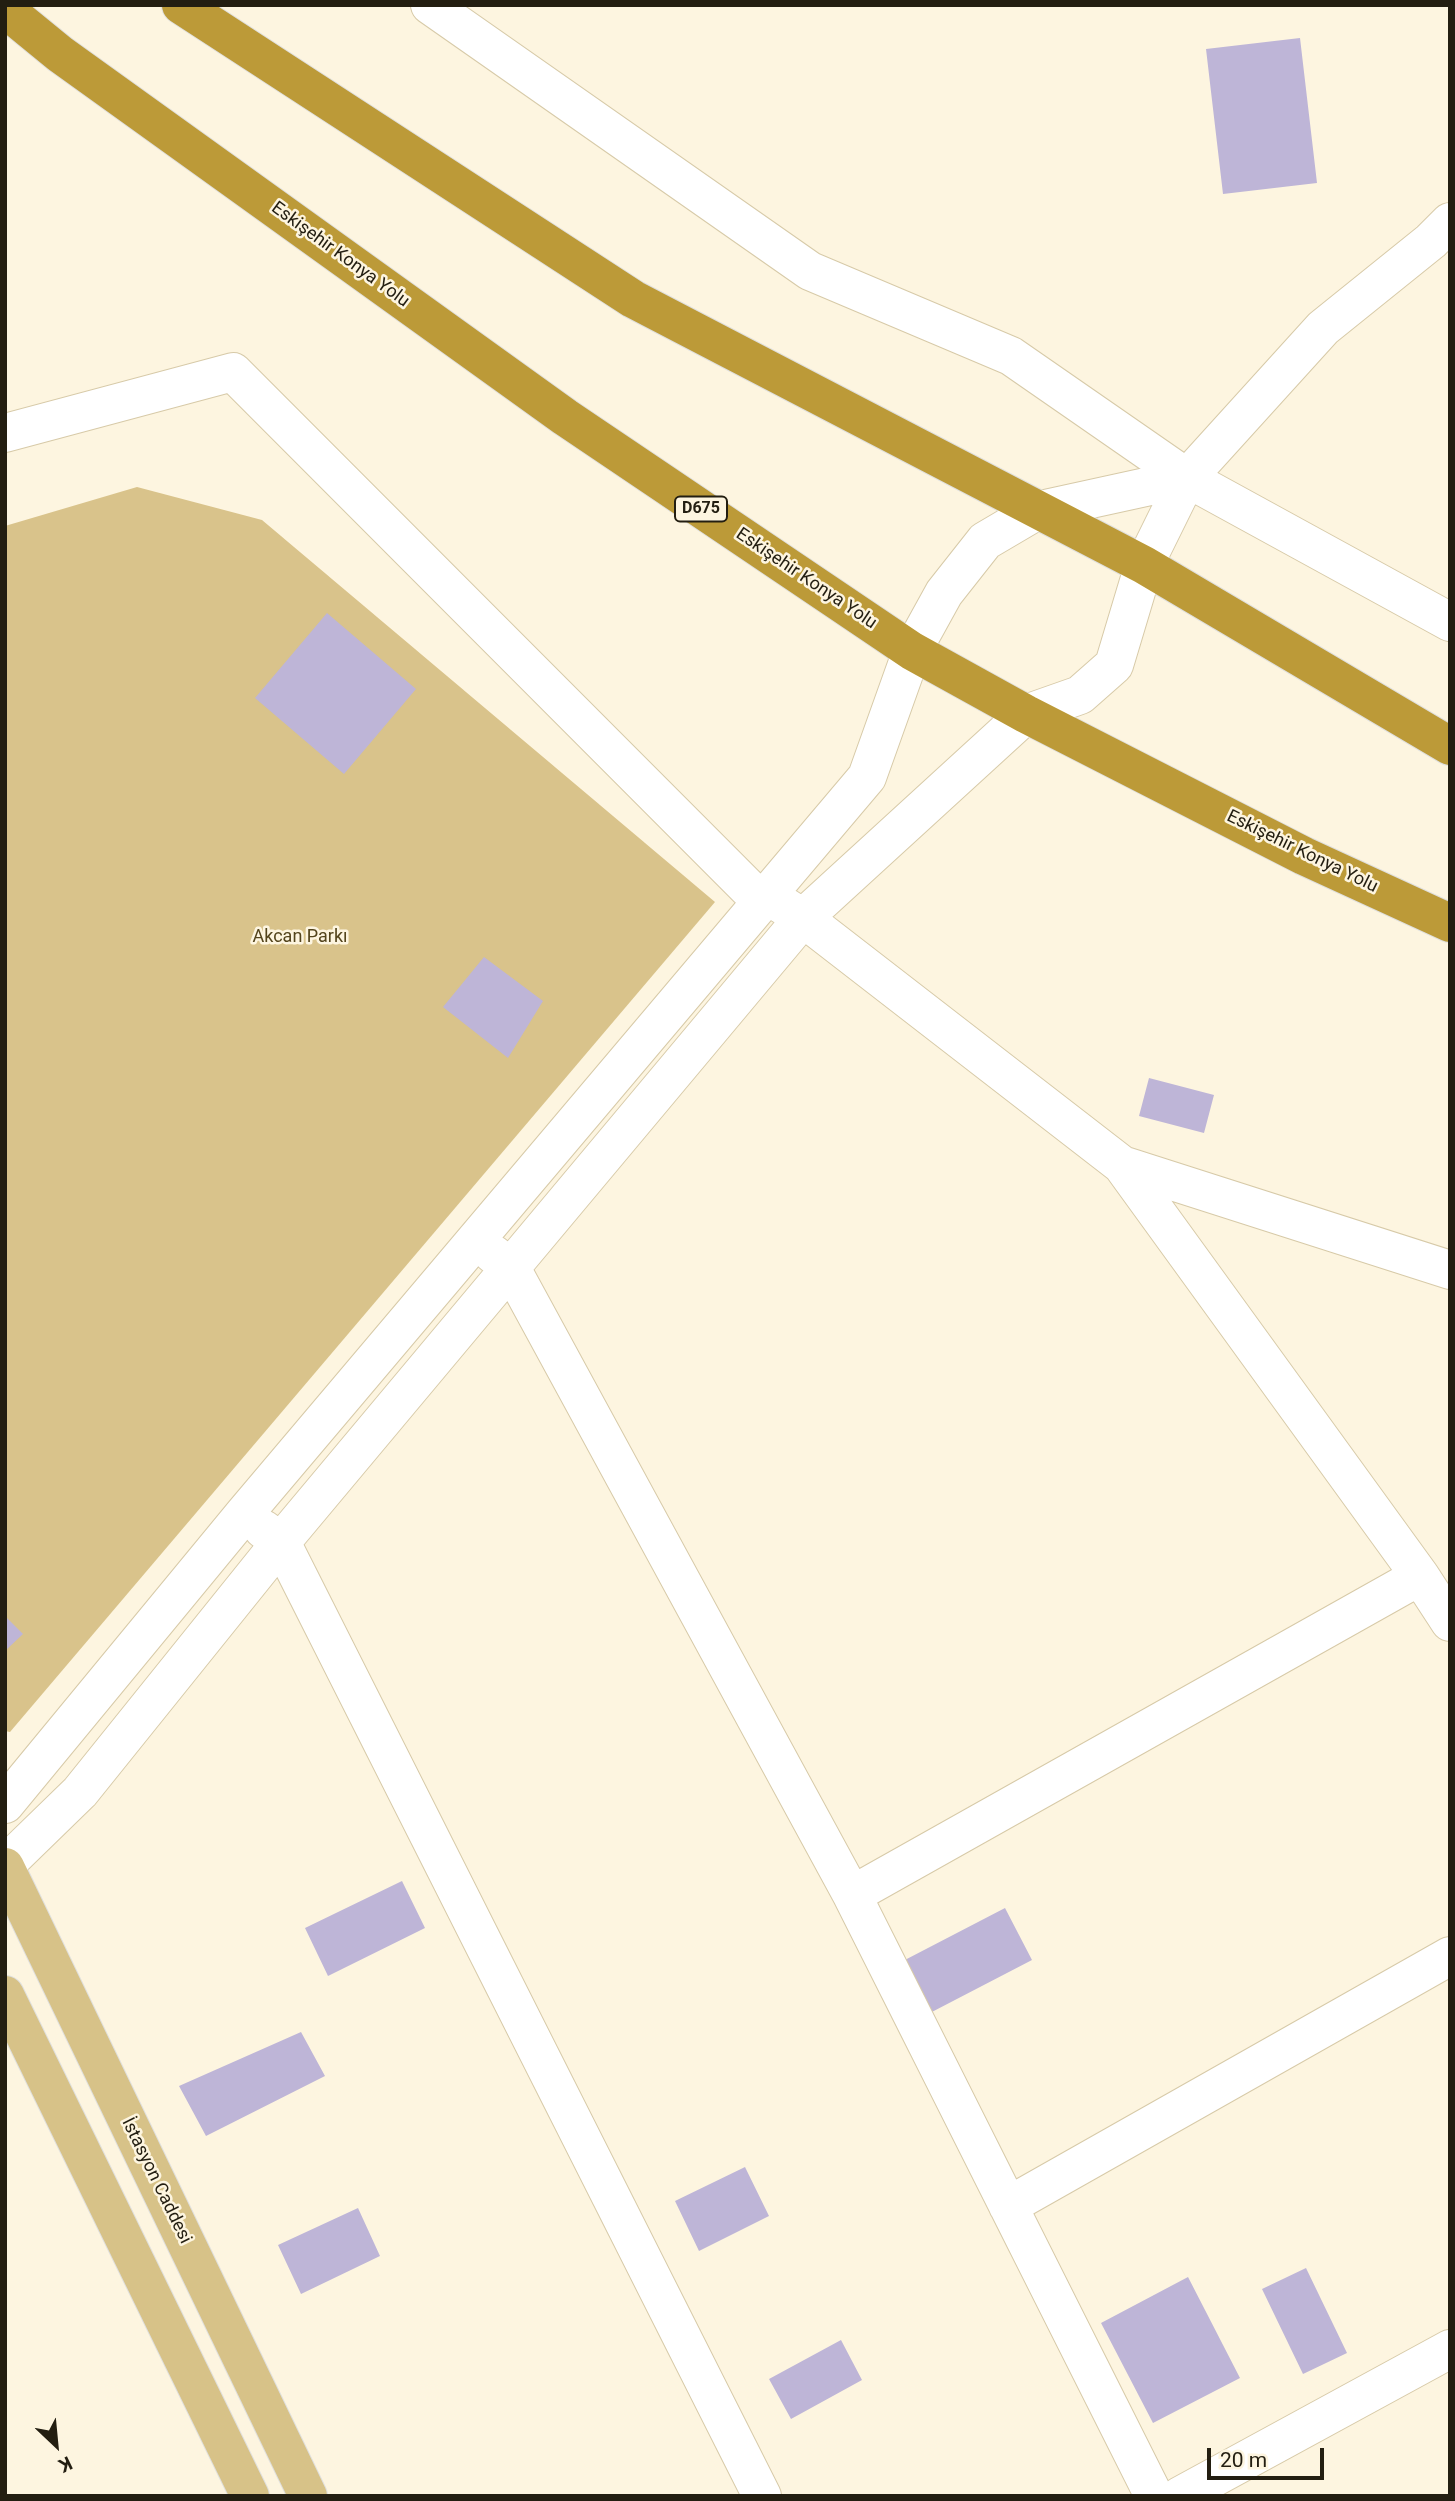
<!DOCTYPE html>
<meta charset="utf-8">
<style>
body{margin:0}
#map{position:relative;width:1455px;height:2501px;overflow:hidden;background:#fdf5e0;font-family:Roboto,sans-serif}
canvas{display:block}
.frame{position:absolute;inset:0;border:7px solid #231e11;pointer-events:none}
.north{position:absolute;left:21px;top:2410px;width:70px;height:70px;-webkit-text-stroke:5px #fdf5e0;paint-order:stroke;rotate:154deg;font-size:19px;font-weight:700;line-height:28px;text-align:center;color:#231e11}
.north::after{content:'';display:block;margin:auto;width:24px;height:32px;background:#231e11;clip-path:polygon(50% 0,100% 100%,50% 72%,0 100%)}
.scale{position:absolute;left:1207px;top:2448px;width:117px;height:32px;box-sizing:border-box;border:4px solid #231e11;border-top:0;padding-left:9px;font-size:21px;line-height:24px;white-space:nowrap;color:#231e11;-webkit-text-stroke:5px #fdf5e0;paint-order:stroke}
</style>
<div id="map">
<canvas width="1455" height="2501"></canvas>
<div class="frame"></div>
<div class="north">K</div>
<div class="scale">20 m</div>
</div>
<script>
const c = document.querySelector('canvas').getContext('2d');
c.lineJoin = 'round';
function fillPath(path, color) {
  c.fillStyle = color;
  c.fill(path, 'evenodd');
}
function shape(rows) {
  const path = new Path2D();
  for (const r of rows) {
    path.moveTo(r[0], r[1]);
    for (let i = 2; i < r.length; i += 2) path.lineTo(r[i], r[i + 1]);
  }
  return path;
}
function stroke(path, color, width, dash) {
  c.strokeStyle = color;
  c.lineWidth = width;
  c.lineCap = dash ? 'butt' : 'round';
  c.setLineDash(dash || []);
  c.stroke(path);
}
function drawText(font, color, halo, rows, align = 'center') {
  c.font = font + ' Roboto,sans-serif';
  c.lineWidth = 5;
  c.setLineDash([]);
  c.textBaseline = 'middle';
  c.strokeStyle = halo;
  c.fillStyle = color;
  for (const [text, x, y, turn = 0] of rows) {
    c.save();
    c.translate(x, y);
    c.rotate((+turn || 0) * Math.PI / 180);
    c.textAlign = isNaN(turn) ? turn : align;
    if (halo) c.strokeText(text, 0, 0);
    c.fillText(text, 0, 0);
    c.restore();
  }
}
const green = shape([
 [137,487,262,520,715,902,10,1732,5,1731,5,526]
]);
const building = shape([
 [1300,38,1317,183,1223,194,1206,49],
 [327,613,416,689,344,774,255,698],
 [484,957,543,1001,508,1058,443,1007],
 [1149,1078,1214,1095,1204,1133,1139,1116],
 [5,1616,23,1634,5,1651],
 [402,1881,425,1928,328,1976,305,1928],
 [1005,1908,1032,1960,928,2014,901,1962],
 [301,2032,325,2076,206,2136,179,2086],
 [745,2167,769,2216,699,2251,675,2201],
 [358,2208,380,2256,301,2294,278,2245],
 [1306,2268,1347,2353,1303,2374,1262,2289],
 [1188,2277,1240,2378,1153,2423,1101,2323],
 [841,2340,862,2380,791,2419,769,2379]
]);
const minor = shape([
 [5,433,233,372,762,902],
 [1187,478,1450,622],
 [781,904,803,918,1122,1165,1420,1576,1450,1622],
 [1122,1165,1450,1270],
 [493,1254,511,1268,852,1895],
 [263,1529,281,1542,762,2496],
 [5,1804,244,1514,867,777,912,651,944,593,985,541,1036,511,1187,478,1323,328,1431,241,1450,222],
 [5,1865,80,1792,281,1542,803,918,1026,714,1080,695,1114,665,1144,565,1187,478,1011,356,810,271,430,5],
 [1008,2206,1450,1956],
 [1154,2496,852,1895,1420,1576],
 [1180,2496,1450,2349]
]);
const major = shape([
 [5,1867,308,2496],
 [5,1995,250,2496]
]);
const highway = shape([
 [181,5,633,299,1144,565,1450,746],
 [5,9,60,54,565,417,912,651,1026,714,1304,856,1450,923]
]);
const shields = [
 [701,509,52]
];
const shieldNames = [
 ["D675",701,509]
];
const streetNames = [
 ["Eskişehir Konya Yolu",340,255,36],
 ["Eskişehir Konya Yolu",806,579,34],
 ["Eskişehir Konya Yolu",1302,852,26],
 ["İstasyon Caddesi",156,2181,64]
];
const parkNames = [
 ["Akcan Parkı",300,937]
];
fillPath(green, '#d9c38b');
fillPath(building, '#beb5d7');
stroke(minor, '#d7caa8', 40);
stroke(major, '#e0e0de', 40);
stroke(highway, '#e0e0de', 40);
stroke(minor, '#fff', 38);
stroke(major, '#d7c288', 38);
stroke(highway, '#bc9a38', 38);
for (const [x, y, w] of shields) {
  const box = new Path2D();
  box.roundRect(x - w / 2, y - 12.5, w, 25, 5);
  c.fillStyle = '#fdf5e0';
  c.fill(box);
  stroke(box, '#231e11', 2);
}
drawText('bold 16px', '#231e11', null, shieldNames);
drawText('18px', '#231e11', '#fdf5e0', streetNames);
drawText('18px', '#53441c', '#fdf5e0', parkNames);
</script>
